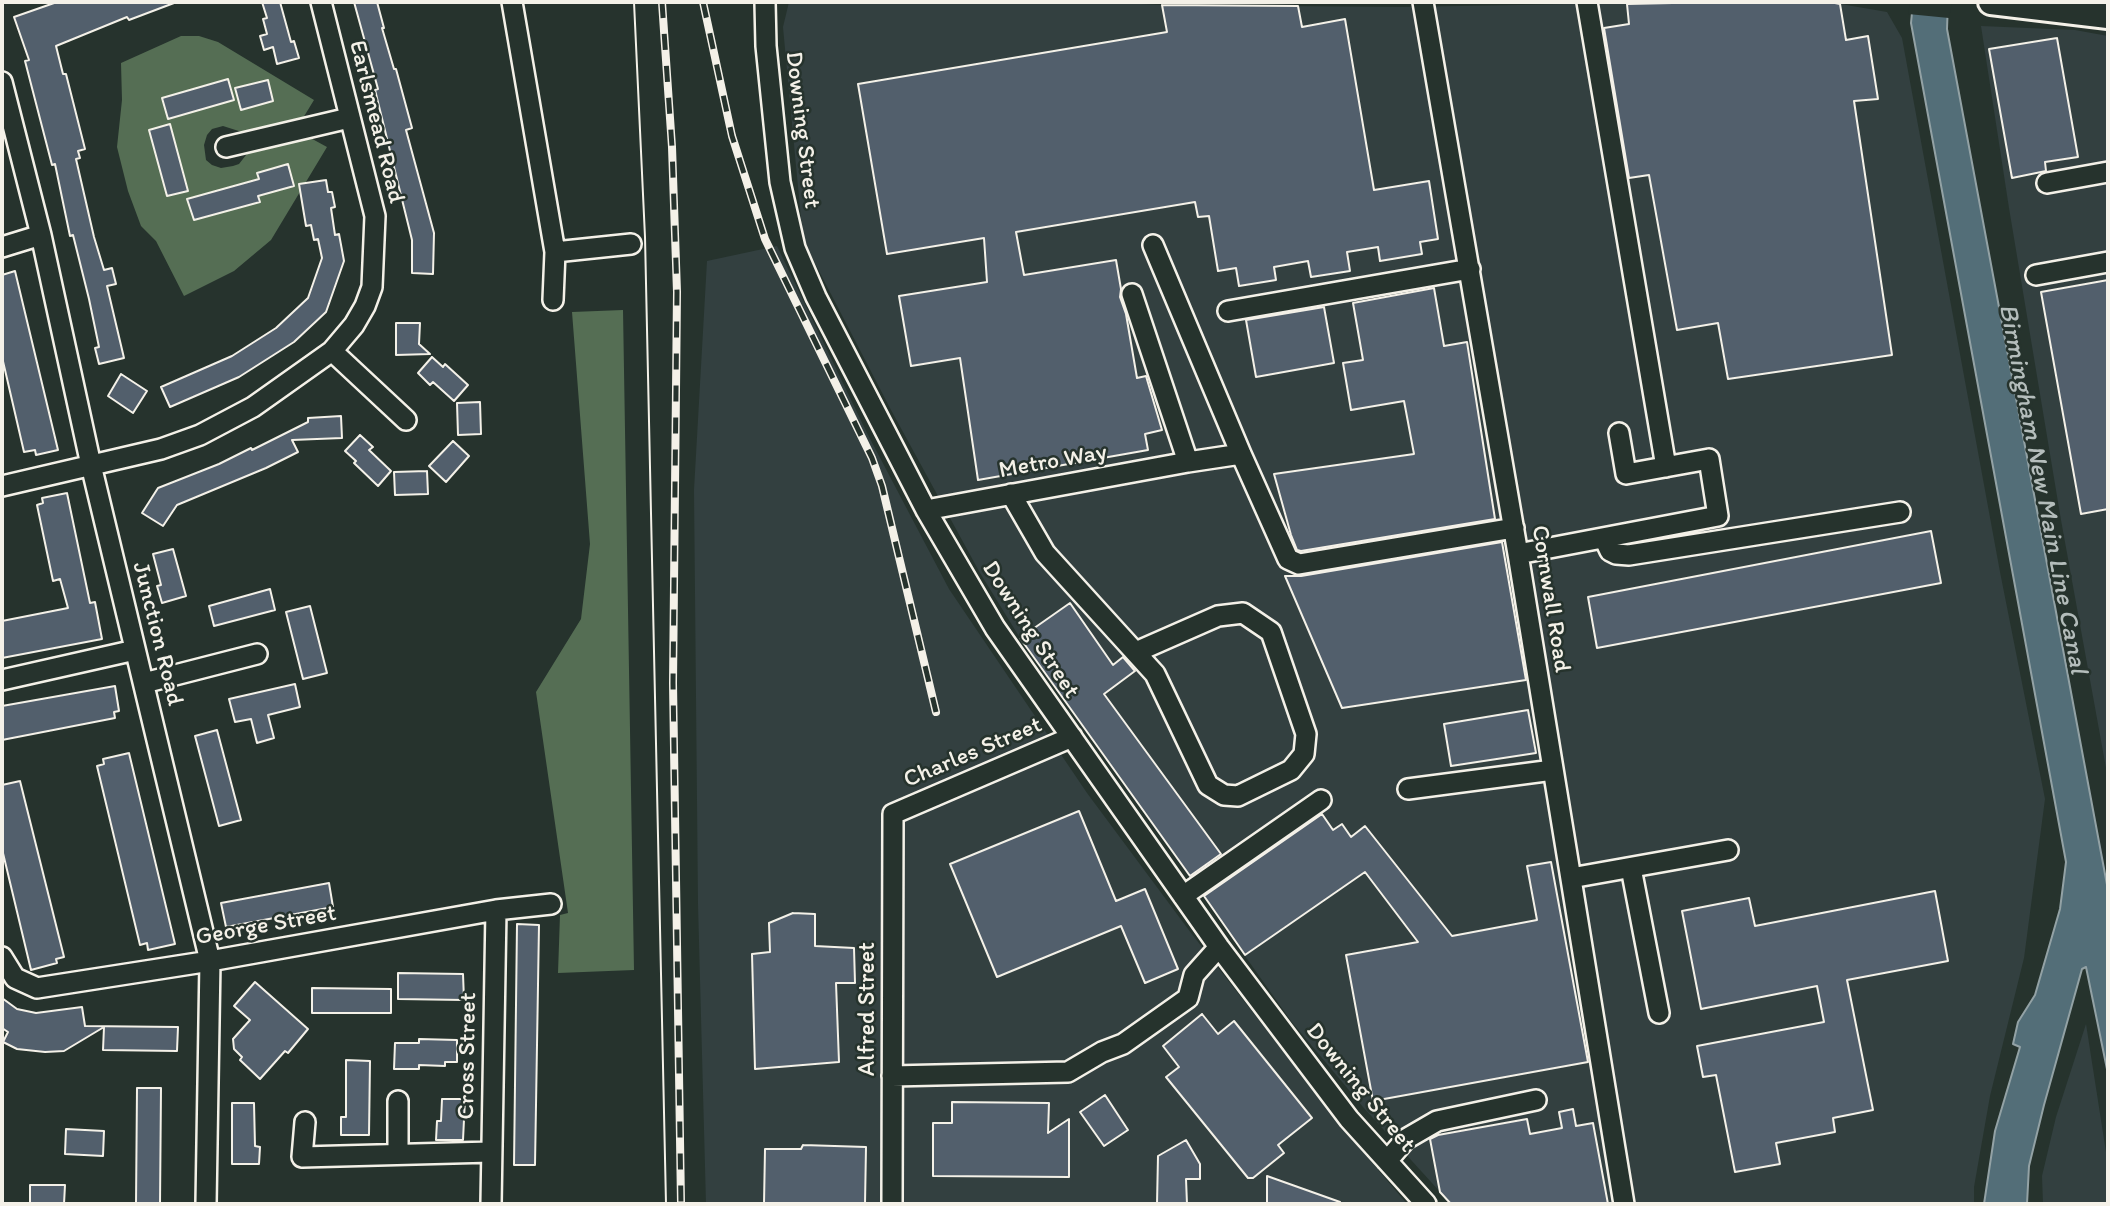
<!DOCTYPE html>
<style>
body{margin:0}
#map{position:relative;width:2110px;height:1206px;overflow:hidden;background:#26332d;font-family:Itim,sans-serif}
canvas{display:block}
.frame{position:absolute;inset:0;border:4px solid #f4f1e8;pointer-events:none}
</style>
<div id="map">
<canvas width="2110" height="1206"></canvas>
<div class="frame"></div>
</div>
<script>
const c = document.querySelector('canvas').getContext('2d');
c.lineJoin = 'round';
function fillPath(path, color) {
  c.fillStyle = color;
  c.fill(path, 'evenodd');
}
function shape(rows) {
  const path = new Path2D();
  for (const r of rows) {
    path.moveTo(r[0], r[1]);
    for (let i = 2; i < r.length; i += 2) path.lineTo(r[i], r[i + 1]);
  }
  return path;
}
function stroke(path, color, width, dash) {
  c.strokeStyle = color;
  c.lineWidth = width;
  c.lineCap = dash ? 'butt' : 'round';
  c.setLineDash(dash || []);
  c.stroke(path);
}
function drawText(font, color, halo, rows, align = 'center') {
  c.font = font + ' Itim,sans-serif';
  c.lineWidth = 5;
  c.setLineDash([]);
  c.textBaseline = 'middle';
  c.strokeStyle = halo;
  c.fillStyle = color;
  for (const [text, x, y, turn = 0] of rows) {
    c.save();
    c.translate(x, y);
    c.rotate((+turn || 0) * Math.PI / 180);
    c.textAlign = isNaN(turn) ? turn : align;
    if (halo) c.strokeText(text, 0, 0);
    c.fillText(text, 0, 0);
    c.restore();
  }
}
const built = shape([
 [789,2,1101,2,1162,5,1402,7,1691,2,1829,2,1887,12,1902,38,2000,572,2045,799,2024,958,1990,1096,1974,1187,1974,1204,1451,1204,1363,1107,1291,1021,1020,638,980,573,891,410,803,240,783,27],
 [1981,26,2075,30,2108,36,2108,779,2061,520,2009,208],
 [777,246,867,433,949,589,1087,793,1191,933,1347,1133,1407,1204,706,1204,698,904,694,490,707,261],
 [2086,1024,2108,1165,2108,1204,2043,1204,2042,1176,2056,1117]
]);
const green = shape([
 [181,36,199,36,218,42,314,100,303,118,245,133,223,126,212,129,207,135,204,145,206,160,212,165,221,168,233,166,239,164,250,150,305,135,327,147,271,240,234,271,184,296,156,241,141,226,128,191,117,147,122,100,121,63],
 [623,310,634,970,558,973,560,915,568,913,536,692,581,619,590,544,572,312]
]);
const water = shape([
 [1913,2,1948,2,1947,29,2108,890,2108,1074,2086,967,2082,969,2044,1105,2029,1166,2027,1204,1984,1204,1995,1131,2020,1047,2013,1044,2018,1022,2035,995,2060,909,2066,862,1911,23,1913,2]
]);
const pier = shape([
 [1910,2,1952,2,1949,18,1908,14]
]);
const building = shape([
 [57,2,174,3,129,20,127,17,56,46,63,74,66,74,85,149,78,151,80,158,76,159,94,237,104,270,112,268,116,284,107,286,124,358,99,364,95,348,99,347,89,299,73,235,70,236,55,164,52,165,25,61,29,60,14,17,57,2],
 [262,2,280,2,291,42,294,41,299,58,277,64,273,47,264,50,260,36,267,34,263,19,267,18,262,2],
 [354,2,377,2,384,28,382,28,394,69,396,69,412,128,406,130,434,233,433,274,412,273,412,240,375,90,378,89,354,2],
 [1718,2,1830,2,1840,4,1846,40,1868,36,1878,99,1854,101,1892,355,1728,379,1718,323,1677,330,1649,175,1629,178,1604,28,1629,24,1627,4,1718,2],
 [1162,5,1298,6,1302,27,1345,19,1374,190,1429,181,1438,239,1420,242,1422,254,1380,261,1378,247,1347,252,1350,271,1311,277,1308,261,1274,267,1276,280,1239,286,1236,268,1218,271,1209,216,1198,217,1195,202,1016,232,1024,275,1116,260,1121,289,1120,297,1126,314,1137,378,1146,376,1162,430,1145,434,1148,450,978,480,960,358,911,366,899,296,987,282,984,238,887,254,858,84,1167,32,1162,5],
 [2057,38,2078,157,2045,162,2046,171,2012,178,1989,49,2057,38],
 [228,79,234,100,168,119,162,98,228,79],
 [268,80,273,101,241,110,235,88,268,80],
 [170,124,188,191,167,196,149,130,170,124],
 [288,164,294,186,258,196,260,202,194,220,187,199,259,179,257,173,288,164],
 [326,180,328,192,332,192,335,207,331,208,335,235,339,234,344,261,326,312,294,342,239,377,170,407,161,387,232,356,276,328,308,298,322,258,318,239,314,240,311,225,306,226,299,184,326,180],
 [15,271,58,450,36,455,35,450,24,452,2,357,2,275,15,271],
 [2108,280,2108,509,2081,514,2041,292,2108,280],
 [1434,288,1444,346,1467,342,1495,519,1301,551,1297,550,1291,535,1274,474,1414,454,1404,401,1351,410,1343,363,1363,360,1353,303,1434,288],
 [1324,307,1334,363,1256,377,1246,320,1324,307],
 [396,323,420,323,419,344,430,354,396,355,396,323],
 [432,357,443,367,445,364,468,385,454,401,433,382,430,385,418,373,432,357],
 [121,374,147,391,133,413,108,396,121,374],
 [480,402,481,434,458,435,457,403,480,402],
 [341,416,342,438,292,440,298,452,266,468,177,505,163,526,142,513,158,488,219,464,251,448,252,450,308,422,308,418,341,416],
 [360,435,373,447,369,450,391,471,378,486,354,463,356,461,345,451,360,435],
 [453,441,469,456,446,482,429,466,453,441],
 [427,471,428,494,395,495,394,472,427,471],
 [67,493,90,603,95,602,102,639,2,658,2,621,68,608,60,579,53,581,37,505,43,503,42,498,67,493],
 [1931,531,1941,583,1597,648,1588,597,1931,531],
 [1502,542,1526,680,1342,708,1285,576,1301,576,1502,542],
 [173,549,186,596,162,603,157,586,161,585,153,554,173,549],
 [270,589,275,610,214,626,209,606,270,589],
 [1070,603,1113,665,1123,657,1135,671,1104,694,1221,854,1190,876,1020,638,1070,603],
 [310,606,327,673,303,679,286,612,310,606],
 [295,684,300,707,268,715,274,738,257,743,251,719,235,722,229,699,295,684],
 [115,686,119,711,114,712,115,718,2,740,2,706,115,686],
 [1528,710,1536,753,1451,766,1444,724,1528,710],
 [217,730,241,820,219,826,195,736,217,730],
 [129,753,175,944,148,950,147,943,140,945,97,766,104,764,103,759,129,753],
 [20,781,64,957,56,959,57,963,31,970,2,849,2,785,20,781],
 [1079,811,1116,901,1145,889,1178,969,1145,983,1121,926,997,977,950,864,1079,811],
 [1322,814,1333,830,1342,824,1351,837,1365,826,1452,936,1537,920,1527,866,1551,862,1588,1062,1373,1101,1346,955,1418,942,1365,872,1245,955,1204,896,1322,814],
 [329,883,333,907,226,927,221,903,329,883],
 [1935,891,1948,961,1847,980,1873,1110,1833,1118,1835,1132,1776,1143,1780,1164,1735,1172,1716,1075,1703,1077,1697,1046,1824,1022,1817,986,1701,1009,1682,911,1749,898,1755,926,1935,891],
 [793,913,815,914,815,946,854,948,855,983,836,983,839,1062,755,1069,752,954,770,952,769,923,793,913],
 [517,924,539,925,535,1165,514,1165,517,924],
 [398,973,463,974,464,1000,398,999,398,973],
 [255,982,308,1029,288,1053,285,1051,260,1079,240,1060,242,1057,234,1049,233,1039,250,1020,234,1006,255,982],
 [312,988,391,989,391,1013,312,1013,312,988],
 [2,998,17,1009,36,1013,82,1007,85,1026,178,1027,177,1051,103,1050,104,1027,64,1051,45,1052,17,1049,3,1042,8,1032,2,1028,2,998],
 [1202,1014,1218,1034,1234,1021,1312,1118,1278,1145,1284,1153,1253,1178,1248,1178,1166,1077,1179,1067,1163,1046,1202,1014],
 [419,1039,457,1040,457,1062,445,1062,445,1066,419,1065,419,1069,394,1069,395,1043,419,1043,419,1039],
 [346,1060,370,1061,369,1135,341,1135,341,1117,346,1117,346,1060],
 [137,1088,161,1088,160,1204,136,1204,137,1088],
 [1105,1095,1128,1130,1104,1146,1080,1112,1105,1095],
 [442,1099,465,1099,463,1140,436,1140,437,1121,441,1121,442,1099],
 [952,1102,1049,1103,1048,1133,1069,1119,1069,1177,933,1176,933,1123,952,1123,952,1102],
 [232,1103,254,1103,255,1146,260,1147,259,1164,232,1164,232,1103],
 [1573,1109,1576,1126,1593,1123,1608,1204,1451,1204,1440,1192,1430,1139,1438,1135,1527,1119,1530,1134,1562,1128,1559,1112,1573,1109],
 [66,1129,104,1131,103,1156,65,1154,66,1129],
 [1186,1140,1200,1164,1200,1179,1186,1179,1187,1204,1157,1204,1158,1156,1186,1140],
 [803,1145,866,1147,865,1204,764,1204,765,1149,801,1149,803,1145],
 [1267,1176,1340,1202,1340,1204,1267,1204,1267,1176],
 [30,1185,65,1185,64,1204,30,1204,30,1185]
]);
const minor = shape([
 [512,2,555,252,553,300],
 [765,2,766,46,780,182,795,248,816,297,926,510,995,628,1219,947,1349,1119,1426,1204],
 [1423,2,1518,554,1624,1204],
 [1587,2,1666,467],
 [2,82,41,235,91,465,210,961,206,1204],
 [226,147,349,118],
 [2047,183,2108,172],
 [1153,245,1241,454,1288,559,1299,564,1514,528],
 [2,247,41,235],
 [555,252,631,244],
 [2036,275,2108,262],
 [1132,294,1188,462,1241,454],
 [1228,311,1470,269],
 [332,351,406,420],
 [2,486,161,449,200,435,253,407,332,351,354,325,365,306,372,287,375,216,321,2],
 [1011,494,1045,553,1155,674,1208,785,1224,795,1238,796,1291,770,1304,754,1306,734,1271,632,1243,613,1218,616,1136,652],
 [926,510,1188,462],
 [1604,538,1610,551,1616,554,1629,555,1900,512],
 [1518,554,1718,516,1709,459,1626,474,1619,433],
 [2,680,135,650],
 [144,683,257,654],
 [1408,789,1553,770],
 [1631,868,1659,1013],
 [1571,878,1728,850],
 [1183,896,1321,800],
 [2,957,15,978,37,988,210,961,496,910,551,904],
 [892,1076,1068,1072,1102,1052,1123,1044,1188,998,1194,975,1219,947],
 [305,1122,302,1157,491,1152],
 [398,1154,398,1101],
 [1387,1161,1406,1139,1437,1121,1536,1100],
 [491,1204,496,910],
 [892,1204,893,814,1072,737]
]);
const major = shape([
 [1991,2,2108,16]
]);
const tram = shape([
 [634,2,645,237,666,1204]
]);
const rail = shape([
 [662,2,672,147,677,292,673,683,681,1204],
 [703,2,732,136,765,239,872,458,882,486,936,712]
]);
const streetNames = [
 ["Earlsmead Road",376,122,76],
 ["Downing Street",802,130,83],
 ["Metro Way",1053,462,-10],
 ["Cornwall Road",1550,599,81],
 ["Downing Street",1030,630,57],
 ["Junction Road",157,634,76],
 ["Charles Street",973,753,-23],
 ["George Street",266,926,-10],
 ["Alfred Street",868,1009,-90],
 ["Cross Street",468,1056,-89],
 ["Downing Street",1360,1088,51]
];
const waterNames = [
 ["Birmingham New Main Line Canal",2042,489,79]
];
fillPath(built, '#334040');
fillPath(green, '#556e54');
fillPath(water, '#536e78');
stroke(water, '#93a2a5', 2);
fillPath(pier, '#26332d');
fillPath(building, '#525f6c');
stroke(building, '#f4f1e8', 2);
stroke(minor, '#f4f1e8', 24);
stroke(major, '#f4f1e8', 30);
stroke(minor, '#26332d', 19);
stroke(major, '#26332d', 24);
stroke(tram, '#f4f1e8', 2);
stroke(rail, '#f4f1e8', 8);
stroke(rail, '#26332d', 5, [16]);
drawText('24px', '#f4f1e8', '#26332d', streetNames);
drawText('italic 26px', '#b4bdbb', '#26332d', waterNames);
</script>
